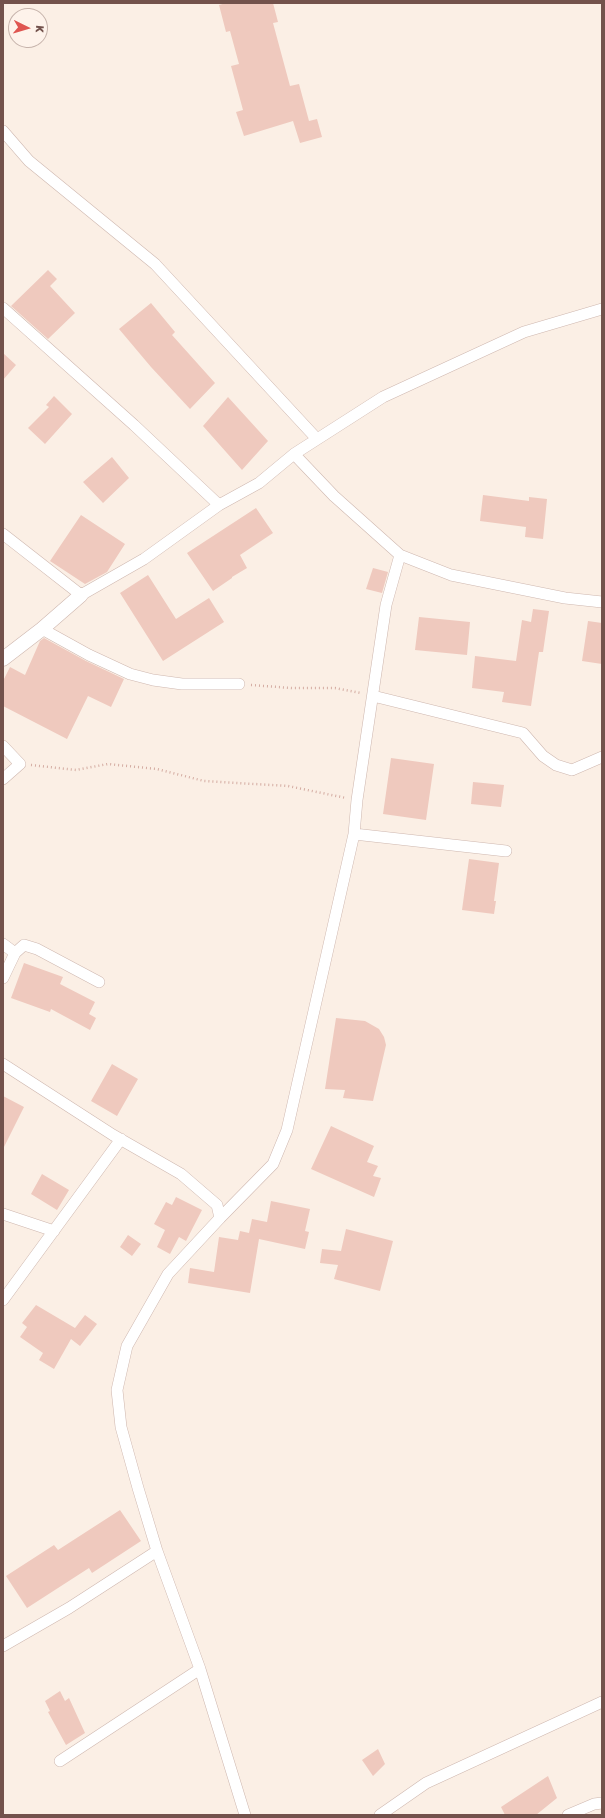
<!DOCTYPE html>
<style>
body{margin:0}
#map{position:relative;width:605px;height:1818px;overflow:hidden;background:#fbefe5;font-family:Rubik,sans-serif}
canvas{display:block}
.frame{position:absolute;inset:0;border:4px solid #73524c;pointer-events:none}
.north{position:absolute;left:8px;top:8px;width:40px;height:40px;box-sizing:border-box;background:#fef3eb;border:1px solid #c6b3ab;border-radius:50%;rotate:95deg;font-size:11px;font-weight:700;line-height:16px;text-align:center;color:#73524c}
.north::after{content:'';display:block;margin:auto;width:14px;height:18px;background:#df5651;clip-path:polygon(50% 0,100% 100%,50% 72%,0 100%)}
</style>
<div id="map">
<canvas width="605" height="1818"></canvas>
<div class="frame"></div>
<div class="north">K</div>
</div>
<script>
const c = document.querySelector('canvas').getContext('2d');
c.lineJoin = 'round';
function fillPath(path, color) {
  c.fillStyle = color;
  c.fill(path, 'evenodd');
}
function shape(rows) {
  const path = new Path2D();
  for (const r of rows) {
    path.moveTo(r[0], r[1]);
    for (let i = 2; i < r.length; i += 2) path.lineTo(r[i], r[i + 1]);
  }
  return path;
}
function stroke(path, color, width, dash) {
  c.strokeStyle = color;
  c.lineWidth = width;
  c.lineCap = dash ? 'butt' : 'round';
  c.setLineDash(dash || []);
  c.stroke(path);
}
const building = shape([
 [226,3,273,3,278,22,273,23,290,86,299,84,309,121,317,119,322,137,300,143,293,121,244,136,236,112,243,110,231,66,239,64,230,31,226,32,219,5],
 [48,270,57,279,50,286,75,313,48,339,11,306],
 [151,303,175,332,172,335,215,383,190,409,151,367,119,329],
 [3,353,16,365,3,380],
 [54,396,72,414,45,444,28,428,49,407,46,405],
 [228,397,268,441,242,470,203,426],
 [112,457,129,478,103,503,83,482],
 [483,495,529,501,529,497,547,499,543,539,525,537,526,527,480,521],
 [256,508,273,533,240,555,247,568,232,577,232,578,213,591,187,553],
 [81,515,125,544,107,572,85,584,50,561],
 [373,568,388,572,382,593,366,589],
 [148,575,176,619,209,598,224,622,163,661,120,593],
 [533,609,549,611,543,652,539,652,531,706,502,702,504,692,472,688,475,656,516,661,522,620,531,622],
 [419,617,470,622,467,655,415,650],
 [588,621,602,623,602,664,582,661],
 [44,638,86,661,124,679,111,707,88,696,67,739,3,706,3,681,10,667,25,675,40,641],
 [391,758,434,764,426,820,383,814],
 [473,782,504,785,501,807,471,804],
 [469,859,499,863,494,901,496,901,494,914,462,910],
 [24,963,63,977,60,984,95,1002,89,1014,96,1018,90,1030,51,1009,50,1012,11,998],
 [336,1018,365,1021,379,1029,384,1037,386,1045,373,1101,343,1098,345,1090,325,1089],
 [112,1064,138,1079,117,1116,91,1101],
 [3,1096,24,1107,3,1149],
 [331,1126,374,1146,367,1162,378,1166,373,1176,381,1178,374,1197,311,1169],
 [42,1174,69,1190,57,1210,31,1194],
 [176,1197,202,1210,186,1241,179,1237,170,1254,157,1247,165,1230,154,1224,166,1202,172,1205],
 [271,1201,310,1209,305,1231,309,1232,305,1249,259,1239,250,1293,188,1283,190,1268,214,1272,219,1237,238,1240,240,1231,249,1233,252,1219,267,1222],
 [346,1229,393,1241,380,1291,334,1279,338,1265,320,1263,322,1249,341,1251],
 [128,1235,141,1244,132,1256,120,1247],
 [36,1305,75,1328,85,1315,97,1324,80,1346,71,1339,54,1369,39,1360,43,1353,20,1337,27,1327,22,1323],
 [120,1510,141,1541,92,1573,89,1568,27,1608,6,1576,54,1545,58,1550],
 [60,1691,65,1701,69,1698,85,1733,66,1745,48,1712,50,1711,45,1701],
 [378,1749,385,1764,373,1776,362,1760],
 [548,1776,557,1798,536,1815,505,1815,501,1807]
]);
const path = shape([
 [251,685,291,688,335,688,361,693],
 [31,765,76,770,108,764,157,769,204,781,288,786,346,798]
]);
const minor = shape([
 [3,131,29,161,155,264,317,439],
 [3,308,134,425,219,505],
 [294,454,334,496,400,555,451,575,565,598,602,602],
 [3,534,81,595,144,559,219,505,259,483,294,454,383,397,524,332,602,309],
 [42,629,89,655,130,674,153,680,182,684,239,684],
 [373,696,523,733,543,756,556,765,572,770,602,757],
 [3,746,20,764,3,779],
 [354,834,506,851],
 [3,944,15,953],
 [3,978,15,953,24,945,37,949,99,982],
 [3,1064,113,1135,181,1174,217,1205,220,1218,168,1274,127,1346,117,1390,121,1427,138,1488,157,1551,200,1669,245,1815],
 [3,1214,54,1231],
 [220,1218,273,1164,287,1130,354,834,357,800,386,605,400,555],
 [3,1300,121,1139],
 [3,1646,69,1608,157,1551],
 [60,1761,200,1669],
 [380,1815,426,1783,602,1702],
 [568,1815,594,1804,602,1803]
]);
const tertiary = shape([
 [3,659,42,629,81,595]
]);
fillPath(building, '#efc9be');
stroke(minor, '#ceb7af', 12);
stroke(tertiary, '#ceb7af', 15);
stroke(path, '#d4aca2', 2.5, [1, 3]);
stroke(minor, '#fff', 11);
stroke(tertiary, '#fff', 14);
</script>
